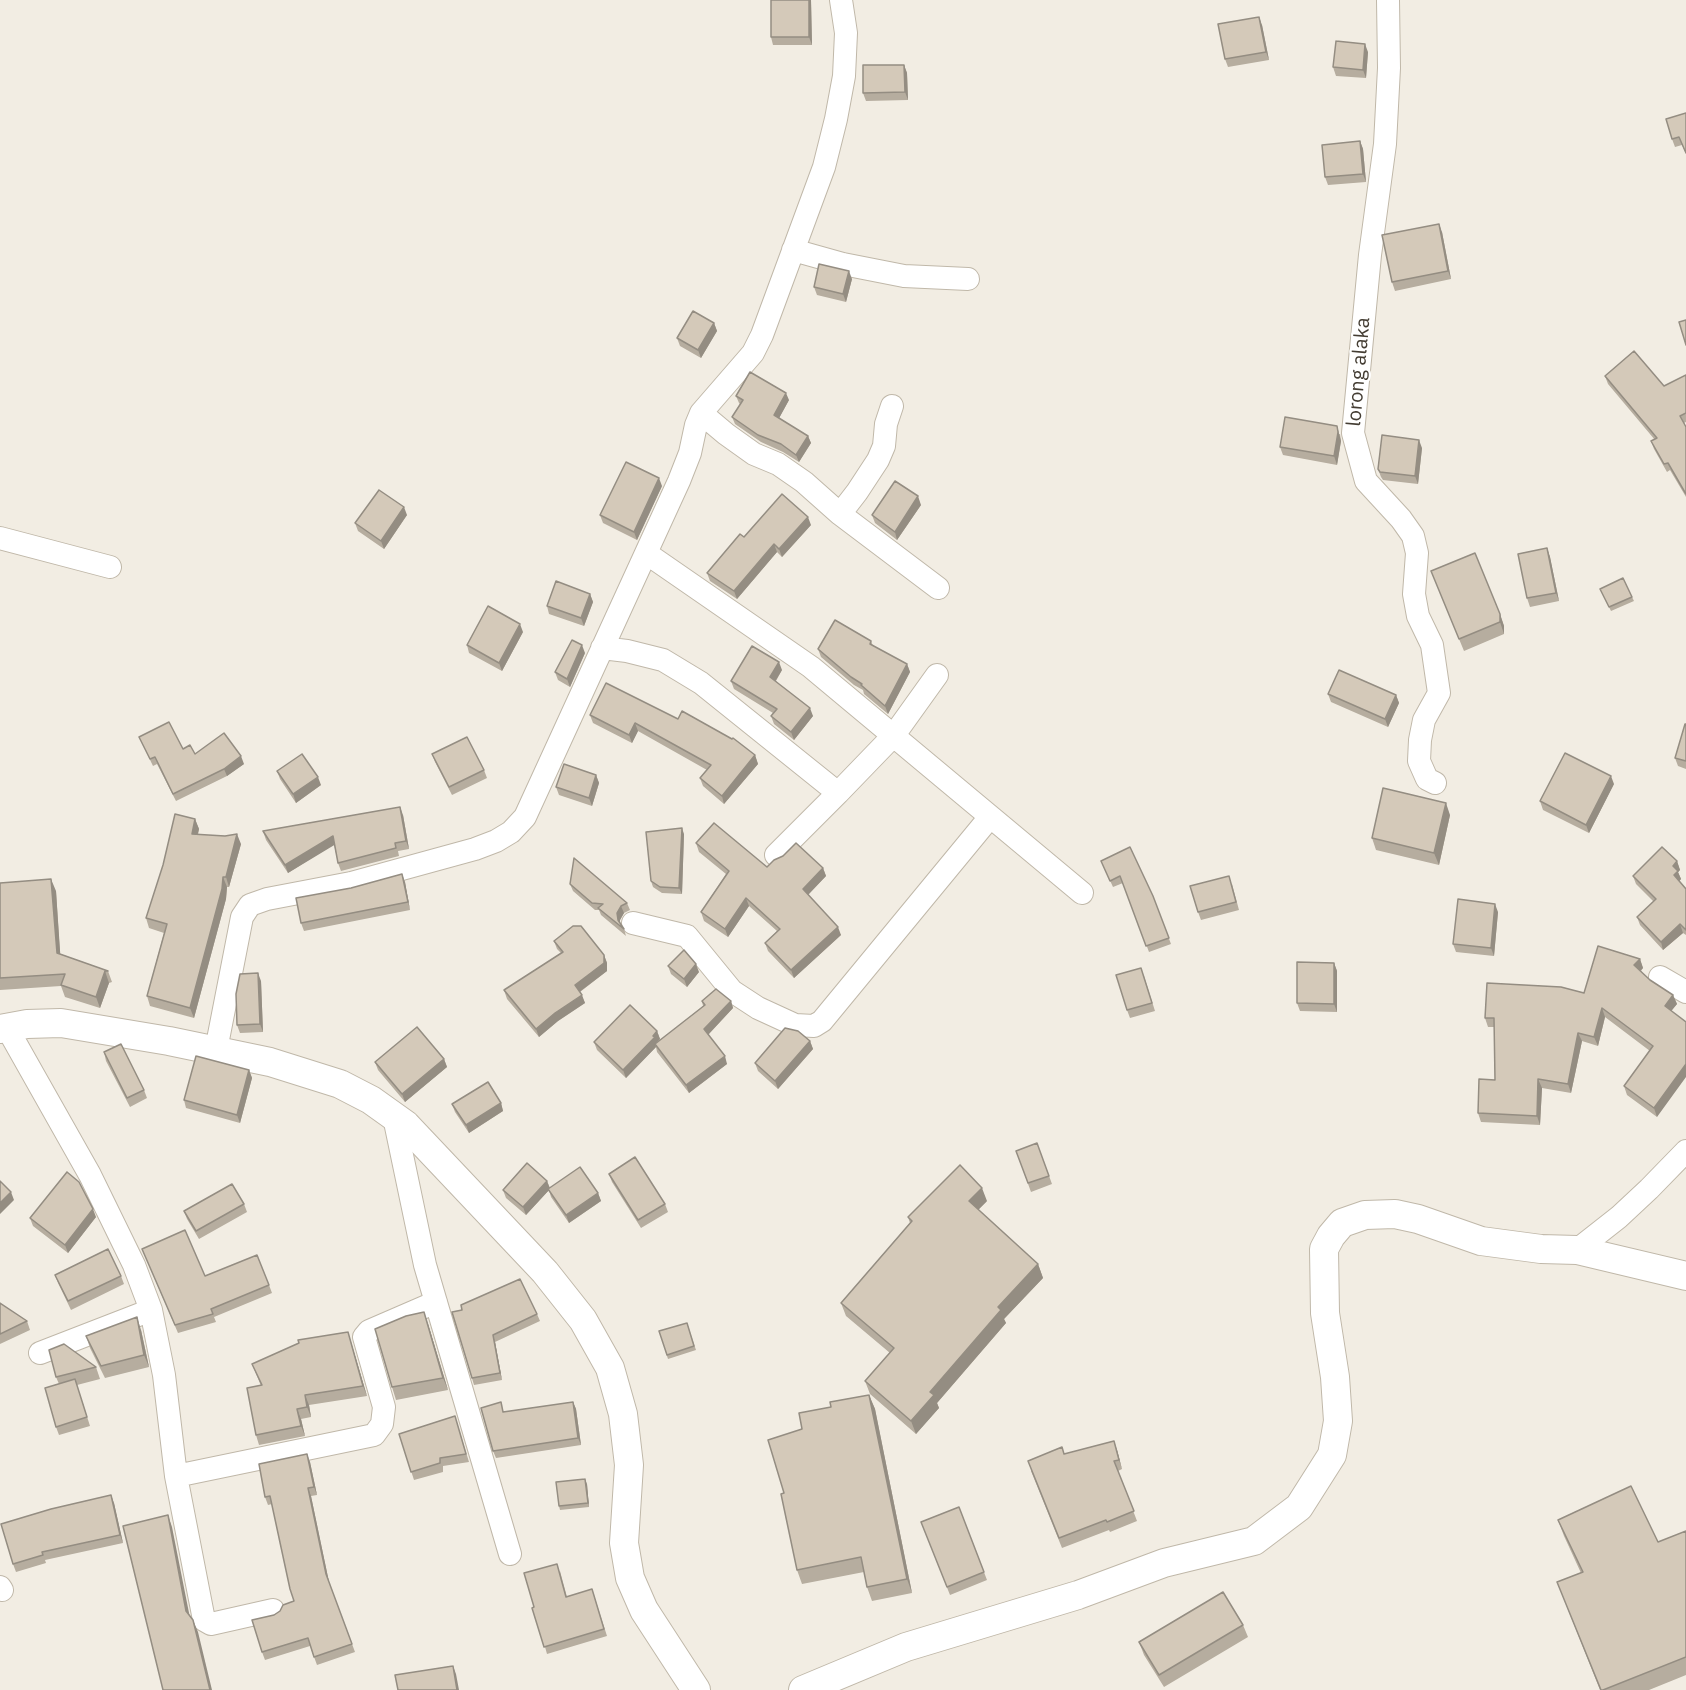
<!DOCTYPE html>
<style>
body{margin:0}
canvas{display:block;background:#f2ede3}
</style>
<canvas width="1686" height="1690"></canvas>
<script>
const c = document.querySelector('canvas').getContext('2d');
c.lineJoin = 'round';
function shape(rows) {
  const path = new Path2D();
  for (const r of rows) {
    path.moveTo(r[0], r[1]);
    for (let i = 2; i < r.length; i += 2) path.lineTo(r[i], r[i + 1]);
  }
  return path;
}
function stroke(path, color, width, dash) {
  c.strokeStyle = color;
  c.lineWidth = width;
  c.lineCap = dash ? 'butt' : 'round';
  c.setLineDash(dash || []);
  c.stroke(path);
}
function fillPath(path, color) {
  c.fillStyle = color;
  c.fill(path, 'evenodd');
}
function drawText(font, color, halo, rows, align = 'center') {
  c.font = font + ' "IBM Plex Sans",sans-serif';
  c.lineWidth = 4.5;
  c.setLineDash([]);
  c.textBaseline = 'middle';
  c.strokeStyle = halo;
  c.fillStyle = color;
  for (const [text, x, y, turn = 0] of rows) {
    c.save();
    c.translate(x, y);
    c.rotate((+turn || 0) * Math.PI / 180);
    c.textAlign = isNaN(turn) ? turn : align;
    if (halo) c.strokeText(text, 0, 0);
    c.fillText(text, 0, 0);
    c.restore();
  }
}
const minor = shape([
 [1388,0,1389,68,1385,144,1370,255,1353,433,1366,481,1401,519,1413,536,1417,553,1414,594,1418,616,1432,645,1439,693,1424,720,1420,740,1419,761,1427,779,1435,783],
 [793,250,843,264,904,276,968,279],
 [701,413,726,434,754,454,778,464,804,482,840,514,938,588],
 [840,514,857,492,878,460,884,446,886,424,892,406],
 [0,538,110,567],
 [646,553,811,667,1082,893],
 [602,648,627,651,663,660,701,683,838,793,894,735,937,675],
 [776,855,838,793],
 [633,923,687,936,732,991,758,1008,795,1025,814,1026,822,1021,990,817],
 [1660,977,1686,992],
 [7,1028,90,1175,134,1265,151,1310,164,1375,176,1476,204,1620,211,1624,273,1610],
 [216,1050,242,917,250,905,267,899,351,883,475,849,496,841,511,832,525,817,679,481,690,453,696,425,701,413,753,353,762,335,824,167,836,119,844,76,846,33,841,0],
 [394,1117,425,1265,510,1554],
 [1577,1250,1619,1217,1649,1189,1686,1151],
 [40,1353,151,1310],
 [176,1476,374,1435,382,1424,384,1407,364,1337,369,1331,436,1302],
 [0,1587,2,1590]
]);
const tertiary = shape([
 [0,1029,27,1024,61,1023,169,1041,270,1062,340,1084,371,1100,406,1125,545,1272,583,1320,610,1368,623,1414,629,1465,624,1543,630,1578,644,1610,696,1690],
 [803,1690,906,1647,1078,1595,1164,1563,1254,1541,1299,1507,1332,1455,1338,1421,1335,1377,1325,1313,1324,1249,1331,1236,1342,1223,1365,1215,1395,1214,1418,1219,1481,1241,1541,1249,1577,1250,1686,1276]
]);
const wall = shape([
 [811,0,812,45,773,45,771,37],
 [1262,25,1269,60,1228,67,1225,59],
 [1368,52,1366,78,1336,76,1333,67],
 [904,65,907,73,908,100,866,101,863,93],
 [1686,113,1686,154,1682,145,1675,147,1672,139],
 [1360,141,1363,149,1366,182,1328,185,1325,177],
 [1442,232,1451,279,1395,291,1392,282],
 [852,279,846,302,817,295,814,287],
 [714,323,717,331,701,358,680,346,677,338],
 [1686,375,1686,422,1684,423,1686,427,1686,497,1670,470,1667,472,1654,449,1651,441,1655,440,1608,384,1605,376,1664,386],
 [736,396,789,400,779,418,808,436,811,443,799,462,783,452,761,442,735,424,732,417,740,404,739,403],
 [1340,434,1341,441,1337,465,1283,455,1280,447],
 [1422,448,1418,484,1383,480,1381,477,1378,469],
 [662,486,637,540,603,523,600,515],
 [921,505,897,540,875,523,872,515],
 [407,515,384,549,358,531,355,523],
 [811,525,782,557,777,552,737,599,710,581,707,573,744,537],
 [1547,548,1550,557,1559,601,1530,607,1527,598],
 [1431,571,1500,614,1504,626,1504,634,1464,651],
 [1602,593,1632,597,1634,601,1611,611],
 [590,594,593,602,584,626,549,614,547,606],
 [523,632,502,671,469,653,467,645],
 [871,641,873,646,907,664,910,672,888,714,864,694,863,690,854,685,821,657,818,649],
 [585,653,570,687,558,680,555,672],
 [782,670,776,681,813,716,794,740,774,724,771,716,773,713,734,689,731,681],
 [1328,694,1396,695,1399,703,1388,727,1331,702],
 [590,715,678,719,755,755,758,764,724,804,703,786,700,778,707,770,638,731,632,743,593,723],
 [1686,724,1686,769,1678,766,1675,758],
 [139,737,183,749,195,754,244,764,227,776,176,801,157,764,153,766],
 [432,754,484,770,487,778,452,795,435,762],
 [277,771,321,785,296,803,280,779],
 [596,775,599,783,592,806,559,795,556,787],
 [1614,784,1589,833,1543,810,1540,801],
 [403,815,409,849,398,851,399,856,341,871,338,863,334,844,288,873,266,840,263,831],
 [1450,815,1439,865,1376,850,1372,838],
 [195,819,199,829,198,835,241,844,229,887,227,887,226,899,194,1018,150,1006,147,996,164,933,149,928,146,918],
 [684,834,682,894,662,893,653,887,651,881],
 [696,843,767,867,823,868,826,876,808,895,841,935,794,978,768,951,765,943,777,931,749,906,728,937,704,921,701,912,726,874,699,852],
 [1101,861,1153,896,1171,944,1149,952,1123,883,1113,887],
 [1677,861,1680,870,1678,872,1681,879,1679,881,1686,889,1686,935,1683,933,1663,950,1640,925,1637,917,1654,902,1636,884,1633,876],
 [405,882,410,910,304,931,301,923,351,888],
 [0,883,56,891,60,954,108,971,112,982,109,983,100,1008,65,997,61,986,0,990],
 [570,884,627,903,630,910,624,913,620,920,620,924,624,929,626,936,601,915,599,910,595,910,573,891],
 [1232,884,1239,910,1201,920,1198,912],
 [1498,912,1494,956,1456,952,1453,944],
 [554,941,604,955,607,963,607,971,580,992,585,1003,558,1021,539,1037,507,999,504,990,561,953,557,949],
 [1640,959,1643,968,1641,971,1650,980,1673,995,1677,1004,1671,1011,1657,1117,1627,1095,1624,1086,1650,1051,1605,1017,1598,1046,1582,1041,1571,1093,1542,1088,1540,1125,1481,1122,1478,1113,1495,1080,1494,1027,1488,1027,1485,1018,1584,993],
 [1334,963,1337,971,1337,1012,1300,1011,1297,1003],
 [668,966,699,972,687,987,671,974],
 [1144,976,1155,1011,1130,1018,1127,1010],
 [261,981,263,1032,240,1033,237,1025],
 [702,1001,731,1001,733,1008,708,1035,727,1064,689,1093,657,1052,656,1047,626,1078,597,1050,594,1042,657,1031,660,1039,657,1043,703,1006],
 [810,1041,813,1049,778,1089,758,1071,755,1063],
 [104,1052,144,1090,147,1098,130,1107,106,1061],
 [444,1059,447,1067,405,1102,378,1070,375,1062],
 [249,1070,252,1078,240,1123,186,1108,184,1100],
 [501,1103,503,1111,469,1133,455,1112,452,1104],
 [1037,1143,1052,1184,1031,1192,1016,1151],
 [609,1174,665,1204,668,1212,641,1228,612,1182],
 [547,1181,550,1188,598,1193,601,1201,569,1223,551,1197,549,1190,526,1215,506,1198,503,1190],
 [987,1201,978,1210,1038,1264,1043,1278,1004,1319,1006,1323,937,1403,939,1408,916,1434,870,1394,865,1381,890,1353,846,1316,841,1303,910,1223,908,1217],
 [244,1204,247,1212,199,1239,187,1219,184,1211],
 [96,1217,68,1253,33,1226,30,1218],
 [142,1249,205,1276,269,1285,272,1293,214,1317,216,1322,178,1333],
 [55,1275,121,1276,124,1284,71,1310,58,1283],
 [0,1303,27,1321,30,1330,0,1344],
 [452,1312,537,1314,540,1321,495,1342,502,1380,474,1385],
 [687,1323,696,1350,668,1359,659,1331],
 [428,1324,448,1390,396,1400,392,1387],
 [141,1330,149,1367,105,1378,90,1348,86,1336],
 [348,1332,367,1396,309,1405,311,1417,301,1419,305,1436,259,1445,256,1435,261,1386,252,1364],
 [96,1367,100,1379,77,1385,90,1426,59,1435,56,1427,59,1384,56,1377],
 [869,1395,875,1409,912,1593,872,1601,867,1587,864,1572,802,1584,797,1570,784,1493,802,1429,831,1407],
 [573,1402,576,1409,581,1445,496,1458,493,1451,504,1412],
 [455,1416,469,1462,443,1466,443,1472,414,1480,399,1434],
 [1117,1450,1122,1469,1118,1471,1137,1521,1110,1532,1109,1530,1062,1548,1031,1471,1064,1454],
 [310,1462,317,1495,311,1496,329,1582,355,1652,317,1665,310,1646,265,1660,262,1652,274,1615,294,1601,272,1504,268,1505,265,1497],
 [587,1484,589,1507,560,1510,559,1506],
 [114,1503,123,1543,45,1560,46,1563,16,1572,13,1564],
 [959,1507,987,1580,950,1595,921,1522],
 [1558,1520,1658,1542,1686,1531,1686,1675,1649,1690,1600,1690,1557,1582,1581,1573,1564,1536],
 [560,1571,567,1597,592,1589,607,1636,547,1654,534,1607],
 [1243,1625,1248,1637,1164,1687,1144,1655,1139,1642]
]);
const shadedWall = shape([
 [809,0,811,0,812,45,809,37],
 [1259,17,1262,25,1269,60,1266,52],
 [1365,44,1368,52,1366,78,1363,70],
 [904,65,907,73,908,100,905,92],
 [1360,141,1363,149,1366,182,1363,174],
 [1439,224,1442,232,1451,279,1448,271],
 [849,271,852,279,846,302,843,294],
 [714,323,717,331,701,358,698,350],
 [786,393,789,400,777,422,774,415],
 [1337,426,1341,441,1337,465,1334,456],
 [808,436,811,443,799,462,796,455],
 [1419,440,1422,448,1418,484,1415,476],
 [659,478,662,486,637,540,634,532],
 [918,496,921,505,897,540,895,532],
 [404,507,407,515,384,549,381,541],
 [808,517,811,525,782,557,779,549],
 [774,544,777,552,737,599,734,591],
 [1547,548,1550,557,1559,601,1556,593],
 [590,594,593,602,584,626,581,618],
 [1500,614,1504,626,1504,634,1500,622],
 [520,624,523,632,502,671,499,663],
 [582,645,585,653,570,687,567,679],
 [779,662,782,670,773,685,770,677],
 [907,664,910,672,888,714,885,706],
 [1396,695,1399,703,1388,727,1385,719],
 [810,708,813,716,794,740,791,732],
 [635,723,638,731,632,743,629,735],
 [755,755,758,764,724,804,722,796],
 [241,756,244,764,227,776,224,769],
 [596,775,599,783,592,806,589,798],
 [1611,776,1614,784,1589,833,1586,825],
 [318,777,321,785,296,803,293,794],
 [1446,803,1450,815,1439,865,1434,853],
 [400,807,403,815,409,849,406,841],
 [195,819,199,829,195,844,192,834],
 [682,828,684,834,682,894,679,888],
 [237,834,241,844,229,887,226,877],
 [333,836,336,844,288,873,285,865],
 [1677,861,1680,870,1678,872,1681,879,1677,884,1674,875,1673,866],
 [823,868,826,876,806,897,803,889],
 [402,874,405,882,410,910,408,902],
 [223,877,227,887,226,899,194,1018,190,1008],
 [51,879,56,891,61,965,57,953],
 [746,898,749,906,728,937,725,929],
 [1495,904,1498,912,1494,956,1491,948],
 [621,906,624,913,620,920,620,927,618,920,617,913],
 [1680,924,1683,933,1663,950,1661,942],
 [838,927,841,935,794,978,791,970],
 [604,955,607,963,607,971,578,993,575,985],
 [1640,959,1643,968,1637,974,1634,965],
 [1334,963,1337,971,1337,1012,1334,1004],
 [696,964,699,972,687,987,684,979],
 [105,971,109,983,100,1008,96,997],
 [258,973,261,981,263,1032,260,1024],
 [582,995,585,1003,558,1021,539,1037,536,1029,555,1013],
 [1673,995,1677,1004,1668,1015,1665,1006],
 [731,1001,733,1008,706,1037,704,1029],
 [1602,1008,1605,1017,1598,1046,1594,1037],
 [657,1031,660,1039,655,1044,656,1047,626,1078,623,1070],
 [1578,1033,1582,1041,1571,1093,1568,1084],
 [810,1041,813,1049,778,1089,775,1081],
 [725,1056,727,1064,689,1093,686,1085],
 [444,1059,447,1067,405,1102,402,1094],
 [1686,1064,1686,1077,1657,1117,1654,1108],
 [249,1070,252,1078,240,1123,237,1115],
 [1538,1079,1542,1088,1540,1125,1537,1116],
 [501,1103,503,1111,469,1133,466,1125],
 [547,1181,550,1189,526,1215,523,1207],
 [982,1188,987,1201,974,1214,969,1201],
 [11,1192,14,1200,0,1214,0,1203],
 [598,1193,601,1201,569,1223,566,1215],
 [93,1209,96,1217,68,1253,65,1245],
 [1038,1264,1043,1278,1004,1319,1006,1323,937,1403,939,1408,916,1434,911,1421,930,1392,998,1307],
 [424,1312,428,1324,448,1390,443,1378],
 [137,1317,141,1330,149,1367,144,1355],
 [348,1332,351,1342,367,1396,363,1386],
 [493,1335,495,1342,502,1380,500,1373],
 [305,1395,309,1405,311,1417,307,1407],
 [869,1395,875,1409,912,1593,907,1579],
 [573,1402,576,1409,581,1445,578,1438],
 [297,1409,301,1419,305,1436,301,1426],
 [1114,1441,1117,1450,1122,1469,1119,1460],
 [307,1454,310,1462,317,1495,314,1487],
 [585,1479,587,1484,589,1507,588,1503],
 [308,1488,311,1496,329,1582,326,1574],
 [111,1495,114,1503,123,1543,120,1535],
 [168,1515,172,1527,191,1623,186,1611],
 [193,1620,198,1632,212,1690,210,1690],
 [453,1666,456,1674,459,1690,457,1690]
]);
const building = shape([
 [771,0,809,0,809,37,771,37,771,0],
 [1259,17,1266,52,1225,59,1218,24,1259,17],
 [1336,41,1365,44,1363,70,1333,67,1336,41],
 [863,65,904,65,905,92,863,93,863,65],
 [1686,113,1686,153,1679,137,1672,139,1666,119,1686,113],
 [1360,141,1363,174,1325,177,1322,145,1360,141],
 [1439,224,1448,271,1392,282,1382,235,1439,224],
 [819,264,849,271,843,294,814,287,819,264],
 [693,311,714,323,698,350,677,338,693,311],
 [1686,320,1686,345,1679,322,1686,320],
 [1634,351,1664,386,1686,375,1686,413,1680,416,1686,427,1686,494,1668,463,1664,464,1651,441,1657,438,1605,376,1634,351],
 [750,372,786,393,774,415,808,436,796,455,781,444,758,435,732,417,743,400,736,396,750,372],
 [1285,417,1337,426,1338,432,1334,456,1280,447,1285,417],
 [1382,435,1419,440,1415,476,1380,472,1378,469,1382,435],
 [626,462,659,478,634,532,600,515,626,462],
 [895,481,918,496,895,532,872,515,895,481],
 [379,490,404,507,381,541,355,523,379,490],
 [782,494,808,517,779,549,774,544,734,591,707,573,740,534,744,537,782,494],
 [1547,548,1556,593,1527,598,1518,554,1547,548],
 [1475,553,1500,614,1500,622,1459,639,1431,571,1475,553],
 [1623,578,1632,597,1609,607,1600,589,1623,578],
 [556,581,590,594,581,618,547,606,556,581],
 [488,606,520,624,499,663,467,645,488,606],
 [835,620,871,641,870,644,907,664,885,706,861,685,862,684,851,677,818,649,835,620],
 [572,640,582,645,567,679,555,672,572,640],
 [752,646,779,662,770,677,810,708,791,732,771,716,777,709,731,681,752,646],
 [1339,670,1396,695,1385,719,1328,694,1339,670],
 [606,683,678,719,682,711,732,739,733,738,755,755,722,796,700,778,711,765,635,723,629,735,590,715,606,683],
 [169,722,183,749,190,745,195,754,224,733,241,756,224,769,173,794,155,757,150,759,139,737,169,722],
 [1685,724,1686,724,1686,761,1675,758,1685,724],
 [467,737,484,770,449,787,432,754,467,737],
 [1565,753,1611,776,1586,825,1540,801,1565,753],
 [302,754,318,777,293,794,277,771,302,754],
 [564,764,596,775,589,798,556,787,564,764],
 [1383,788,1446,803,1434,853,1372,838,1383,788],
 [400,807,406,841,395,843,396,848,338,863,333,836,285,865,263,831,400,807],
 [175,814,195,819,192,834,225,836,237,834,226,877,223,877,222,889,190,1008,147,996,167,924,146,918,163,865,175,814],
 [714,823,767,867,774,860,783,856,796,843,823,868,803,889,838,927,791,970,765,943,780,929,746,898,725,929,701,912,729,871,696,843,714,823],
 [682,828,679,888,660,887,651,881,646,832,682,828],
 [1130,847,1153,896,1169,938,1146,946,1120,876,1110,881,1101,861,1130,847],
 [1662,847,1677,861,1673,866,1678,871,1674,875,1686,889,1686,930,1680,924,1661,942,1637,917,1656,899,1633,876,1662,847],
 [574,858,627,903,621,906,617,913,618,920,624,929,598,908,603,904,592,903,570,884,574,858],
 [402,874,408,902,301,923,296,898,351,888,402,874],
 [1229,876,1236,902,1198,912,1190,886,1229,876],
 [51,879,57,953,108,971,105,971,96,997,61,985,65,974,0,978,0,883,51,879],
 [1458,899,1495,904,1491,948,1453,944,1458,899],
 [573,926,581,926,604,955,604,963,575,985,582,995,555,1013,536,1029,504,990,563,952,554,941,573,926],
 [1598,946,1640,959,1634,965,1650,980,1673,995,1665,1006,1686,1022,1686,1064,1654,1108,1624,1086,1653,1046,1602,1008,1594,1037,1578,1033,1568,1084,1538,1079,1537,1116,1478,1113,1479,1079,1495,1080,1494,1018,1485,1018,1487,983,1561,987,1584,993,1598,946],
 [684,950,696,964,684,979,668,966,684,950],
 [1297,962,1334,963,1334,1004,1297,1003,1297,962],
 [1141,968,1152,1003,1127,1010,1116,975,1141,968],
 [258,973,260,1024,237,1025,236,994,240,974,258,973],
 [716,989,731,1001,704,1029,725,1056,686,1085,655,1044,705,1005,702,1001,716,989],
 [630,1005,657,1031,653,1036,655,1037,623,1070,594,1042,630,1005],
 [417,1027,444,1059,402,1094,375,1062,417,1027],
 [785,1028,798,1031,810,1041,775,1081,755,1063,785,1028],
 [121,1044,144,1090,127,1098,104,1052,121,1044],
 [196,1056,249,1070,237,1115,184,1100,196,1056],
 [488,1082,501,1103,466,1125,452,1104,488,1082],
 [1037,1143,1049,1176,1028,1183,1016,1151,1037,1143],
 [635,1157,665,1204,638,1220,609,1174,635,1157],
 [527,1163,547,1181,523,1207,503,1190,527,1163],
 [960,1165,982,1188,969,1201,1038,1264,998,1307,1001,1310,930,1392,934,1395,911,1421,865,1381,894,1348,841,1303,912,1221,908,1217,960,1165],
 [580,1167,598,1193,566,1215,548,1189,580,1167],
 [67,1172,79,1182,93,1209,65,1245,30,1218,67,1172],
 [0,1181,11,1192,0,1203,0,1181],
 [232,1184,244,1204,196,1231,184,1211,232,1184],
 [185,1230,205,1276,257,1255,269,1285,211,1309,213,1314,175,1325,142,1249,185,1230],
 [108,1249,121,1276,68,1301,55,1275,108,1249],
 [520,1279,537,1314,493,1335,500,1373,472,1378,452,1312,462,1310,461,1305,520,1279],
 [0,1303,27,1321,0,1334,0,1303],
 [424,1312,443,1378,392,1387,375,1329,406,1316,424,1312],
 [137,1317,144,1355,101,1366,86,1336,137,1317],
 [687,1323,694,1346,667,1355,659,1331,687,1323],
 [348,1332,363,1386,305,1395,307,1407,297,1409,301,1426,256,1435,247,1388,262,1385,252,1364,299,1343,298,1340,348,1332],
 [64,1344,96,1367,56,1377,49,1350,64,1344],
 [75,1379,87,1417,56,1427,45,1388,75,1379],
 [869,1395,907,1579,867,1587,861,1557,797,1570,781,1494,784,1493,768,1440,802,1429,799,1413,831,1407,830,1402,869,1395],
 [501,1402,503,1412,573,1402,578,1438,493,1451,481,1408,501,1402],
 [455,1416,466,1454,440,1458,440,1463,411,1472,399,1434,455,1416],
 [1114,1441,1119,1460,1114,1461,1134,1511,1107,1522,1106,1520,1059,1538,1028,1461,1062,1447,1064,1454,1114,1441],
 [307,1454,314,1487,308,1488,326,1574,352,1644,314,1657,308,1638,262,1652,252,1620,274,1615,280,1611,283,1605,294,1601,290,1589,270,1496,265,1497,259,1464,307,1454],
 [585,1479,588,1503,559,1506,556,1482,585,1479],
 [1631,1486,1658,1542,1686,1531,1686,1657,1603,1690,1601,1690,1557,1582,1583,1572,1558,1520,1631,1486],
 [111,1495,120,1535,42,1552,43,1555,13,1564,1,1524,51,1509,111,1495],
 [959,1507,984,1572,947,1587,921,1522,959,1507],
 [168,1515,186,1611,193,1620,210,1690,163,1690,123,1526,168,1515],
 [557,1564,566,1597,592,1589,604,1629,544,1647,532,1608,534,1607,524,1573,557,1564],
 [1223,1592,1243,1625,1159,1675,1139,1642,1223,1592],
 [453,1666,457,1690,398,1690,395,1675,453,1666]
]);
const streetNames = [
 ["lorong alaka",1359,372,-85]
];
stroke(minor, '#c0b8a9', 24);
stroke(tertiary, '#c0b8a9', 30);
stroke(minor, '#fff', 22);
stroke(tertiary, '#fff', 28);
fillPath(wall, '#b6ad9f');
fillPath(shadedWall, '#948d82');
fillPath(building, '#d4c9b9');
stroke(building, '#948d82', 1.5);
drawText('20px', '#443d33', '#fff', streetNames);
</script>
